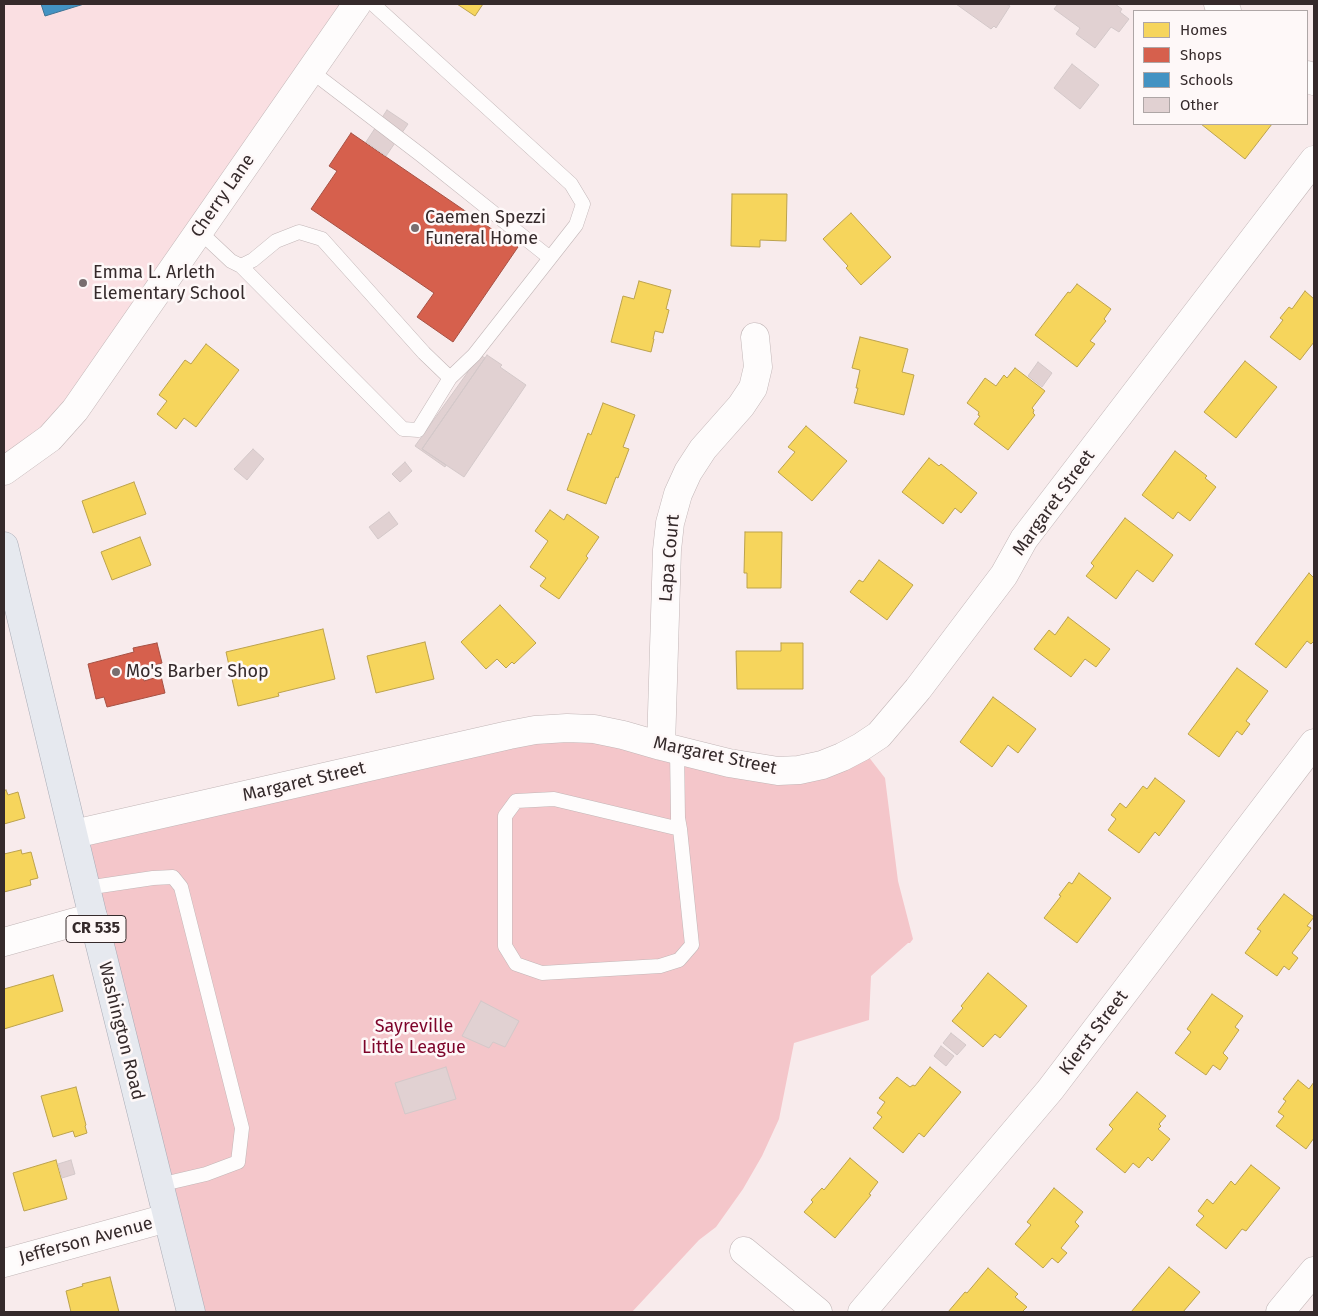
<!DOCTYPE html>
<style>
body{margin:0}
#map{position:relative;width:1318px;height:1316px;overflow:hidden;background:#f8ebec;font-family:"Fira Sans",sans-serif}
canvas{display:block}
.frame{position:absolute;inset:0;border:5px solid #352a2b;pointer-events:none}
.legend{position:absolute;left:1133px;top:10px;width:175px;height:115px;box-sizing:border-box;background:#fef8f8;border:1px solid #aea6a6;margin:0;padding:6px 9px;list-style:none;font-size:15px;color:#352a2b}
.legend li{display:flex;align-items:center;gap:10px;height:25px}
.legend b{width:25px;border:1px solid #aea6a6}
</style>
<div id="map">
<canvas width="1318" height="1316"></canvas>
<div class="frame"></div>
<ul class="legend">
<li><b style="height:14px;background:#f6d55c"></b>Homes</li>
<li><b style="height:14px;background:#d6604d"></b>Shops</li>
<li><b style="height:14px;background:#4393c3"></b>Schools</li>
<li><b style="height:14px;background:#e1d1d2"></b>Other</li>
</ul>
</div>
<script>
const c = document.querySelector('canvas').getContext('2d');
c.lineJoin = 'round';
function fillPath(path, color) {
  c.fillStyle = color;
  c.fill(path, 'evenodd');
}
function shape(rows) {
  const path = new Path2D();
  for (const r of rows) {
    path.moveTo(r[0], r[1]);
    for (let i = 2; i < r.length; i += 2) path.lineTo(r[i], r[i + 1]);
  }
  return path;
}
function stroke(path, color, width, dash) {
  c.strokeStyle = color;
  c.lineWidth = width;
  c.lineCap = dash ? 'butt' : 'round';
  c.setLineDash(dash || []);
  c.stroke(path);
}
function drawText(font, color, halo, rows, align = 'center') {
  c.font = font + ' "Fira Sans",sans-serif';
  c.lineWidth = 5;
  c.setLineDash([]);
  c.textBaseline = 'middle';
  c.strokeStyle = halo;
  c.fillStyle = color;
  for (const [text, x, y, turn = 0] of rows) {
    c.save();
    c.translate(x, y);
    c.rotate((+turn || 0) * Math.PI / 180);
    c.textAlign = isNaN(turn) ? turn : align;
    if (halo) c.strokeText(text, 0, 0);
    c.fillText(text, 0, 0);
    c.restore();
  }
}
const built = shape([
 [4,4,357,4,75,410,4,471]
]);
const green = shape([
 [535,730,756,767,861,747,885,778,898,881,913,939,910,943,908,943,871,976,869,1020,794,1043,779,1119,762,1156,743,1189,716,1227,699,1240,632,1312,191,1312,74,834]
]);
const homes = shape([
 [457,4,483,4,475,16,457,4],
 [1201,124,1272,124,1245,159,1201,124],
 [732,194,787,194,786,241,760,240,760,247,731,246,732,194],
 [851,213,891,257,861,285,846,268,848,266,823,239,851,213],
 [639,281,671,290,666,309,669,310,663,333,655,331,653,339,654,339,651,352,611,342,623,296,634,299,639,281],
 [1077,284,1111,309,1104,319,1106,321,1090,341,1095,344,1077,367,1035,335,1068,292,1070,293,1077,284],
 [1305,291,1314,299,1314,342,1300,360,1270,337,1283,320,1280,318,1289,307,1292,309,1305,291],
 [860,337,908,349,902,372,914,375,904,415,854,403,858,388,856,388,860,370,852,368,860,337],
 [206,344,239,370,196,427,184,418,176,429,157,414,167,401,159,395,185,360,191,364,206,344],
 [1245,361,1277,387,1236,438,1204,412,1245,361],
 [1015,368,1045,391,1032,408,1034,410,1033,413,1035,415,1008,450,974,424,980,416,978,415,979,412,967,403,985,378,996,386,1004,375,1007,378,1015,368],
 [603,403,635,415,623,447,629,449,618,478,616,477,606,504,567,490,588,433,591,435,603,403],
 [806,426,847,461,812,501,778,472,795,452,788,447,806,426],
 [1175,451,1207,476,1205,478,1216,487,1190,521,1178,512,1173,519,1142,495,1175,451],
 [929,458,939,466,941,464,977,493,961,513,955,508,943,524,902,492,929,458],
 [134,482,146,514,93,533,82,501,134,482],
 [550,510,564,520,567,514,599,537,586,556,588,558,559,599,540,586,546,578,530,567,548,541,535,531,550,510],
 [1125,518,1173,555,1153,582,1137,570,1116,599,1086,576,1094,566,1091,563,1125,518],
 [745,532,782,532,781,588,747,588,747,573,744,573,745,532],
 [140,537,151,565,112,580,101,552,140,537],
 [879,560,913,585,887,620,850,592,859,580,863,582,879,560],
 [1309,573,1314,578,1314,641,1311,644,1307,641,1286,668,1255,644,1309,573],
 [500,605,536,643,514,664,512,662,506,668,497,659,486,669,461,642,500,605],
 [1068,617,1110,649,1096,667,1085,659,1071,677,1034,649,1049,630,1055,635,1068,617],
 [323,629,335,679,278,693,279,696,238,706,226,652,323,629],
 [425,642,434,679,376,693,367,656,425,642],
 [781,643,803,643,803,689,737,689,736,651,781,651,781,643],
 [1237,668,1268,691,1246,721,1250,724,1242,735,1237,731,1219,757,1188,734,1237,668],
 [993,697,1036,729,1018,753,1008,745,992,767,960,742,993,697],
 [1155,778,1185,801,1159,836,1155,832,1139,853,1108,830,1116,819,1111,815,1120,803,1126,808,1143,786,1147,789,1155,778],
 [6,790,8,795,18,792,25,818,4,824,4,791,6,790],
 [21,850,22,854,31,852,38,878,30,880,31,885,4,892,4,854,21,850],
 [1079,873,1111,898,1077,943,1044,918,1061,896,1059,895,1069,882,1072,884,1079,873],
 [1284,894,1314,917,1307,926,1311,928,1292,953,1298,958,1289,970,1284,966,1277,976,1245,953,1261,931,1257,929,1284,894],
 [988,973,1027,1006,1000,1038,995,1034,983,1047,952,1021,963,1008,961,1006,988,973],
 [53,975,63,1011,4,1029,4,989,53,975],
 [1212,994,1243,1016,1235,1027,1239,1030,1223,1053,1228,1058,1220,1070,1213,1065,1206,1075,1175,1053,1191,1032,1187,1029,1212,994],
 [930,1067,961,1092,924,1137,919,1133,903,1153,873,1128,882,1117,877,1113,885,1102,879,1098,897,1077,910,1087,913,1085,915,1086,930,1067],
 [1298,1080,1309,1089,1314,1082,1314,1138,1306,1149,1276,1126,1284,1116,1278,1112,1286,1101,1283,1099,1298,1080],
 [76,1087,86,1125,85,1126,87,1133,75,1137,73,1131,53,1137,41,1096,76,1087],
 [1137,1092,1166,1116,1159,1124,1161,1126,1158,1129,1170,1139,1152,1161,1148,1157,1139,1168,1133,1163,1125,1173,1096,1149,1113,1129,1109,1125,1137,1092],
 [850,1158,878,1182,869,1194,871,1195,835,1238,804,1212,813,1202,811,1200,822,1188,824,1190,850,1158],
 [56,1160,67,1199,24,1211,13,1173,56,1160],
 [1251,1165,1280,1188,1246,1231,1242,1229,1226,1249,1196,1225,1204,1216,1198,1211,1207,1199,1213,1204,1231,1181,1235,1185,1251,1165],
 [1054,1188,1083,1212,1075,1222,1079,1226,1061,1248,1067,1253,1058,1263,1052,1258,1043,1268,1015,1244,1031,1225,1027,1222,1054,1188],
 [1169,1267,1200,1292,1183,1312,1131,1312,1169,1267],
 [988,1268,1018,1294,1015,1297,1027,1307,1022,1312,948,1312,965,1292,967,1293,988,1268],
 [110,1277,119,1312,71,1312,66,1291,83,1286,82,1284,110,1277]
]);
const shops = shape([
 [351,133,518,247,453,342,417,317,434,293,311,209,337,171,329,166,351,133],
 [157,643,162,663,141,669,144,681,161,676,165,693,107,707,104,697,96,699,88,664,134,652,133,648,157,643]
]);
const schools = shape([
 [41,4,84,4,45,16,41,4]
]);
const building = shape([
 [956,4,1006,4,1010,6,996,28,994,26,991,29,956,4],
 [1058,4,1115,4,1122,9,1120,12,1129,19,1119,32,1111,27,1095,48,1076,34,1080,28,1054,9,1058,4],
 [1072,64,1099,85,1080,109,1054,88,1072,64],
 [387,110,408,124,386,156,366,142,387,110],
 [480,355,485,358,422,449,446,465,445,467,415,446,480,355],
 [487,355,502,365,500,367,526,385,464,477,422,449,487,355],
 [1038,362,1052,373,1042,387,1028,376,1038,362],
 [253,449,264,459,247,480,234,469,253,449],
 [405,462,412,471,400,482,392,474,405,462],
 [389,512,398,524,378,539,369,527,389,512],
 [481,1001,519,1021,505,1047,493,1042,489,1048,462,1036,481,1001],
 [951,1033,966,1045,957,1055,943,1043,951,1033],
 [941,1046,954,1056,946,1066,934,1056,941,1046],
 [446,1067,456,1099,405,1114,395,1083,446,1067],
 [71,1160,75,1174,62,1178,58,1164,71,1160]
]);
const service = shape([
 [311,71,421,155,550,258],
 [199,231,231,261,241,266,253,260,276,241,299,232,322,239,424,353,450,378,474,355,576,225,583,204,571,184,373,4],
 [241,266,403,429,418,430,450,378],
 [677,750,678,818,680,829,692,945,679,960,660,966,542,973,516,964,505,946,505,816,516,801,554,799,680,829],
 [86,888,153,878,173,877,181,887,242,1128,238,1162,206,1174,159,1185]
]);
const minor = shape([
 [1218,4,1227,11],
 [1307,75,1314,81],
 [4,471,50,438,75,410,357,4],
 [661,746,667,550,670,523,678,494,688,472,703,449,741,406,753,388,758,367,755,337],
 [74,834,509,735,535,730,567,728,594,729,623,735,661,746,729,763,778,771,799,770,822,765,842,757,861,747,879,735,918,689,1004,575,1024,539,1314,160],
 [4,942,93,917],
 [744,1251,818,1312],
 [4,1263,167,1218],
 [862,1312,1050,1090,1314,743],
 [1280,1312,1314,1271]
]);
const primary = shape([
 [4,546,93,917,191,1312]
]);
const markers = [
 [415,228,5,"#796e6f"],
 [83,283,5,"#796e6f"],
 [116,672,5,"#796e6f"]
];
const shields = [
 [96,929,60]
];
const shieldNames = [
 ["CR 535",96,929]
];
const streetNames = [
 ["Cherry Lane",223,196,-55],
 ["Margaret Street",1054,503,-54],
 ["Lapa Court",670,558,-85],
 ["Margaret Street",715,756,12],
 ["Margaret Street",304,782,-13],
 ["Washington Road",121,1031,76],
 ["Kierst Street",1094,1033,-53],
 ["Jefferson Avenue",86,1241,-15]
];
const poiNames = [
 ["Caemen Spezzi",425,218],
 ["Funeral Home",425,239],
 ["Emma L. Arleth",93,273],
 ["Elementary School",93,294],
 ["Mo's Barber Shop",126,672]
];
const parkNames = [
 ["Sayreville",414,1027],
 ["Little League",414,1048]
];
fillPath(built, '#fadfe2');
fillPath(green, '#f4c6ca');
fillPath(homes, '#f6d55c');
stroke(homes, '#bca24d', 1);
fillPath(shops, '#d6604d');
stroke(shops, '#a65043', 1);
fillPath(schools, '#4393c3');
stroke(schools, '#3f7495', 1);
fillPath(building, '#e1d1d2');
stroke(building, '#d3c8c9', 1);
stroke(service, '#c2b6b7', 15);
stroke(minor, '#c2b6b7', 29);
stroke(primary, '#aaadb7', 29);
stroke(service, '#fefcfc', 14);
stroke(minor, '#fefcfc', 28);
stroke(primary, '#e6e9ef', 28);
for (const [x, y, r, color] of markers) {
  const dot = new Path2D();
  dot.arc(x, y, r, 0, 2 * Math.PI);
  c.fillStyle = color;
  c.fill(dot);
  stroke(dot, '#fef8f8', 2);
}
for (const [x, y, w] of shields) {
  const box = new Path2D();
  box.roundRect(x - w / 2, y - 13.5, w, 27, 4);
  c.fillStyle = '#fef8f8';
  c.fill(box);
  stroke(box, '#352a2b', 1);
}
drawText('bold 16px', '#352a2b', null, shieldNames);
drawText('18px', '#352a2b', '#fef8f8', streetNames);
drawText('18px', '#352a2b', '#fef8f8', poiNames, 'left');
drawText('18px', '#7d042a', '#fef8f8', parkNames);
</script>
